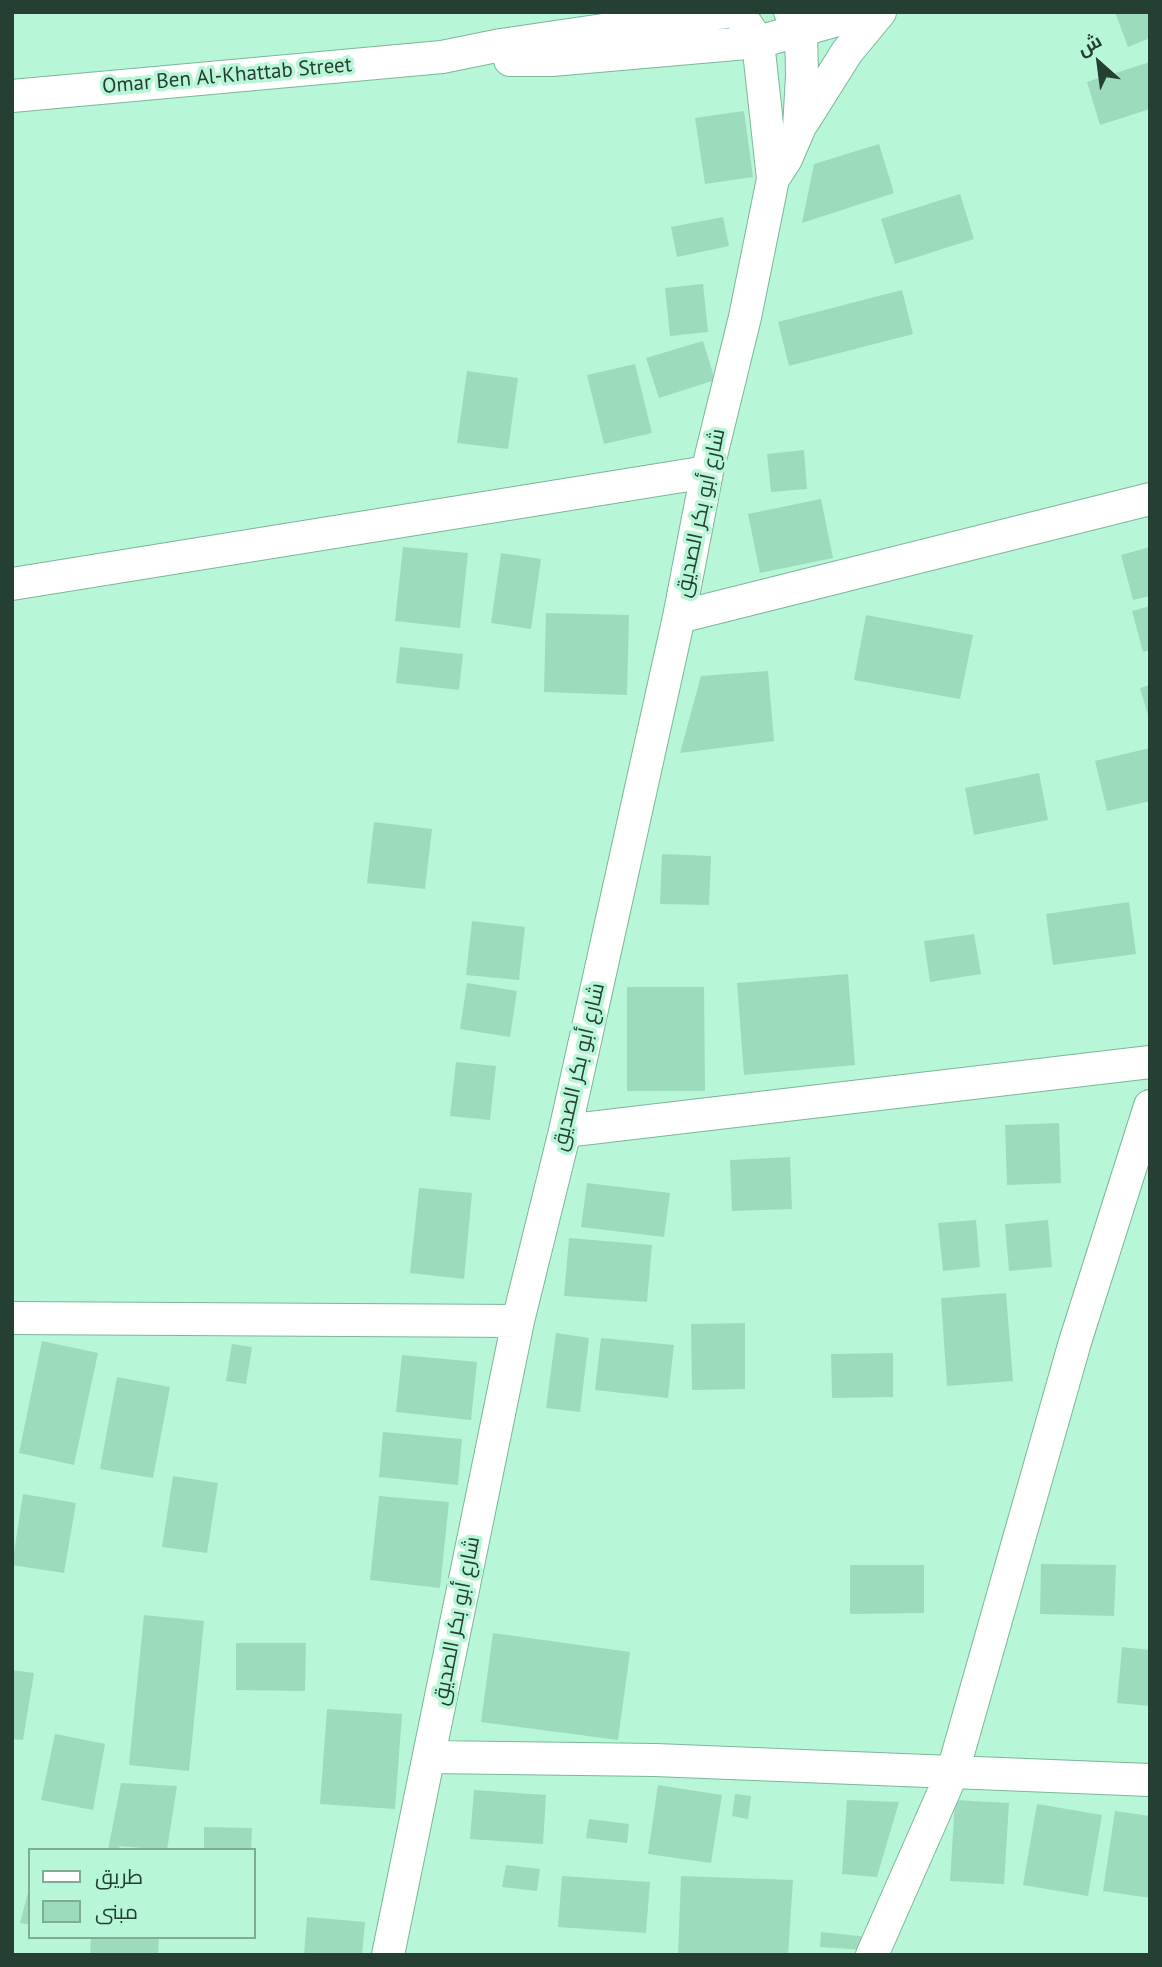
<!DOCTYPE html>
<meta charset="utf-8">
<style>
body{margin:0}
#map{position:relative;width:1162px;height:1967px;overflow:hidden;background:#b7f6d7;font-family:"PT Sans",Cairo,sans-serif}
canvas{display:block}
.frame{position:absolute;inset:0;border:14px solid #253f32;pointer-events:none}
.legend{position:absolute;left:28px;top:1848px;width:228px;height:91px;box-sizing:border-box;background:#b7f6d7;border:2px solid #7dad95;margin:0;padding:9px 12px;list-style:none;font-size:21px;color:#253f32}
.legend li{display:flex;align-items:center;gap:14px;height:35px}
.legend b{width:35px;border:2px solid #7dad95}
.north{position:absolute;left:1064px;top:28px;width:70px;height:70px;-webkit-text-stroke:5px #b7f6d7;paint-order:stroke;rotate:332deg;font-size:19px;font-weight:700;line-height:28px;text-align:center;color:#253f32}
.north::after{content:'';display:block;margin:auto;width:24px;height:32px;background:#253f32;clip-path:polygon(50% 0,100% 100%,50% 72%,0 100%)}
</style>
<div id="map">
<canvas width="1162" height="1967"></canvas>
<div class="frame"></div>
<ul class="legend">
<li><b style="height:9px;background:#fff"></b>طريق</li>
<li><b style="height:19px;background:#9ddbbd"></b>مبنى</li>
</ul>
<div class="north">ش</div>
</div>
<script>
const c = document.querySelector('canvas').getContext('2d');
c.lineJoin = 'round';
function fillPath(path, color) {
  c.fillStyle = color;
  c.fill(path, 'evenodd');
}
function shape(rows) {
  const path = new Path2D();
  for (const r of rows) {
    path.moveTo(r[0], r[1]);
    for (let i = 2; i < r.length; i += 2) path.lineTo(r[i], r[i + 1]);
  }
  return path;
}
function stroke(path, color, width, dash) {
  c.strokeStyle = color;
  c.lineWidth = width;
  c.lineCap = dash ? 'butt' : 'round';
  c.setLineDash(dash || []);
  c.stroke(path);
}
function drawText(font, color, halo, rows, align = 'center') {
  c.font = font + ' "PT Sans",Cairo,sans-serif';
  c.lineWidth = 7;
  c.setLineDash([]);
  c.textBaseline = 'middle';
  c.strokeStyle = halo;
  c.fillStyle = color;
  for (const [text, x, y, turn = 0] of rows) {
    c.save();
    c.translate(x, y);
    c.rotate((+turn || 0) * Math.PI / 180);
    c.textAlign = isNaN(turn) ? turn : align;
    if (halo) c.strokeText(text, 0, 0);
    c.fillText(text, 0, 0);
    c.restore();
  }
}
const building = shape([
 [1115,12,1150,12,1150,38,1128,47],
 [1150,62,1150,109,1100,125,1087,82],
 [744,111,753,177,705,184,695,118],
 [879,144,894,193,802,223,814,164],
 [960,194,974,239,895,264,881,219],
 [723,217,729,246,677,257,671,227],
 [703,284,708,332,670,336,665,288],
 [902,290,913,334,789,366,778,322],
 [703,341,715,380,659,398,646,358],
 [635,364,652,433,604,444,587,375],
 [467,371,518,378,508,449,457,443],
 [804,450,807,489,771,492,767,454],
 [821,499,833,558,760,573,748,514],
 [403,547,468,553,460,628,395,621],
 [1150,547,1150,596,1133,600,1121,555],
 [501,553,541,559,531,629,491,623],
 [1150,606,1150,650,1143,652,1132,611],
 [546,613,629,615,627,695,544,692],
 [866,615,973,635,960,699,854,680],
 [400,647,463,654,459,690,396,683],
 [768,671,774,741,680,753,701,676],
 [1150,685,1150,718,1149,718,1140,688],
 [1150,748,1150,801,1107,811,1095,761],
 [1039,773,1048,820,974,835,965,788],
 [374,822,432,829,425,889,367,883],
 [662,854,711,856,709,905,660,904],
 [1129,902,1136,954,1053,965,1046,914],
 [472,921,525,927,519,980,466,975],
 [974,934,981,974,930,982,924,941],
 [848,974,855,1065,744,1075,737,983],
 [467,983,517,991,510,1037,460,1029],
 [627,987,704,987,705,1091,627,1091],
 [456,1062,496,1066,490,1120,450,1116],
 [1059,1123,1061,1183,1007,1185,1005,1125],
 [790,1157,792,1209,732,1211,730,1160],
 [587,1183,670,1193,664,1237,581,1227],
 [419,1188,472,1193,464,1279,410,1273],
 [976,1220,980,1267,943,1271,938,1223],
 [1048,1220,1052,1267,1009,1271,1005,1224],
 [569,1238,652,1245,647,1302,564,1296],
 [1006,1293,1013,1381,947,1386,941,1298],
 [745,1323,745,1389,692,1390,691,1324],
 [556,1333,589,1338,580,1412,546,1408],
 [601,1338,674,1345,668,1398,595,1390],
 [42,1341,98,1353,74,1465,19,1453],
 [232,1344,252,1347,246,1384,226,1381],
 [893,1353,893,1397,832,1398,831,1354],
 [402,1355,477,1362,471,1420,396,1412],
 [117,1377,170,1387,153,1478,100,1469],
 [383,1432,462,1439,458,1485,379,1477],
 [173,1476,218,1483,207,1553,162,1547],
 [23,1494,76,1503,64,1573,12,1565],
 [379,1496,449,1502,440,1588,370,1580],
 [1041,1564,1116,1565,1114,1616,1040,1614],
 [850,1565,924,1565,924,1613,850,1614],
 [144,1615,204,1621,189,1771,129,1765],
 [493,1633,630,1652,618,1740,481,1722],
 [236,1643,306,1643,305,1691,236,1690],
 [1122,1647,1150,1650,1150,1706,1117,1703],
 [12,1670,34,1673,23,1740,12,1739],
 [327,1709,402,1714,395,1809,320,1804],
 [55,1734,105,1744,93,1810,41,1800],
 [121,1783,177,1786,167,1850,117,1846,125,1850,108,1850],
 [658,1785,722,1795,711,1863,648,1854],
 [474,1790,546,1795,543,1844,470,1839],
 [735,1794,751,1796,748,1819,732,1816],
 [847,1800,899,1802,877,1877,842,1874],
 [955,1800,1009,1803,1004,1884,950,1881],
 [1037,1804,1102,1815,1088,1896,1023,1885],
 [1115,1811,1150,1816,1150,1898,1103,1891],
 [589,1819,629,1824,627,1843,586,1838],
 [204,1827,252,1828,251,1850,204,1850],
 [506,1865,540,1869,537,1891,502,1887],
 [562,1876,650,1882,646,1933,558,1927],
 [681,1876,793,1880,788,1955,678,1955],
 [30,1885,30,1925,20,1923],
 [307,1917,365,1922,362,1955,304,1955],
 [821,1932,868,1937,865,1950,820,1947],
 [91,1937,159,1937,158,1955,90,1955]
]);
const minor = shape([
 [510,60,552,60,758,42,866,12],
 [12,96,442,57,501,45,726,12],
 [803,122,847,52,880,12],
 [773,179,786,159,799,129,802,75,801,31,790,12],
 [12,584,707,472],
 [679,617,1150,499],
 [565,1131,1150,1062],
 [12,1318,518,1321],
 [430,1757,655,1760,1150,1780],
 [388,1955,518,1321,565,1131,679,617,707,472,745,317,773,179,758,42,738,12],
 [872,1955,953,1771,1075,1342,1150,1106]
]);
const streetNames = [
 ["Omar Ben Al-Khattab Street",227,76,-5],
 ["شارع أبو بكر الصديق",701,513,-78],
 ["شارع أبو بكر الصديق",579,1067,-77],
 ["شارع أبو بكر الصديق",457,1621,-79]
];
fillPath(building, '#9ddbbd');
stroke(minor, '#7ab799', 34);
stroke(minor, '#fff', 32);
drawText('21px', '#253f32', '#b7f6d7', streetNames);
</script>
